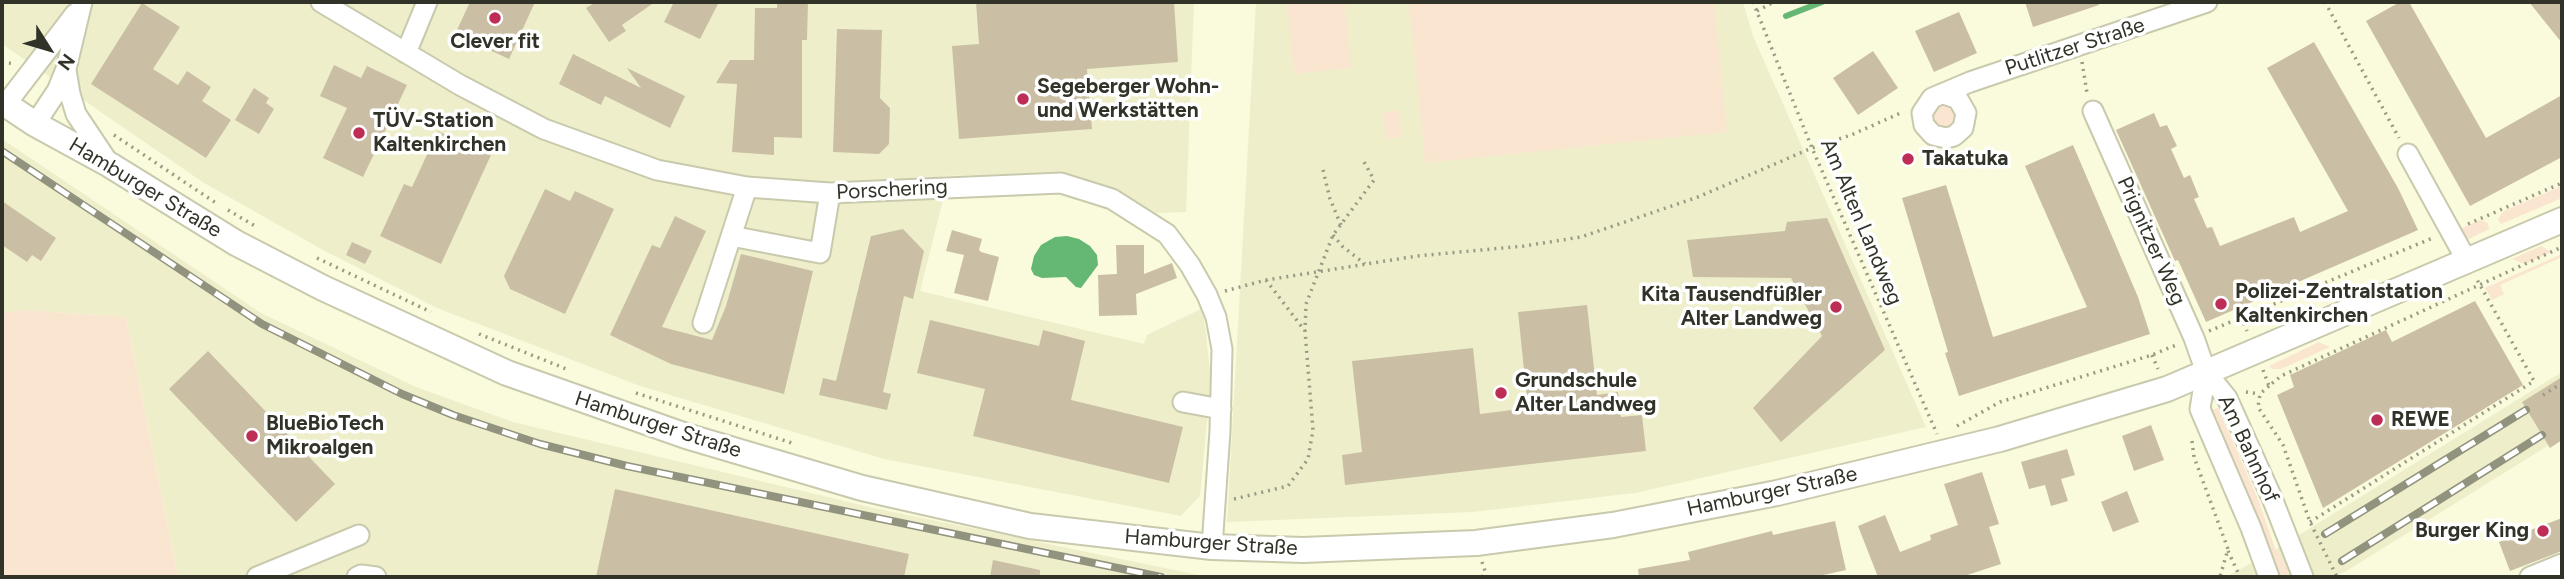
<!DOCTYPE html>
<meta charset="utf-8">
<style>
body{margin:0}
#map{position:relative;width:2564px;height:579px;overflow:hidden;background:#fafadd;font-family:Figtree,sans-serif}
canvas{display:block}
.frame{position:absolute;inset:0;border:4px solid #323328;pointer-events:none}
.north{position:absolute;left:14px;top:14px;width:70px;height:70px;-webkit-text-stroke:5px #fff;paint-order:stroke;rotate:127deg;font-size:19px;font-weight:700;line-height:28px;text-align:center;color:#323328}
.north::after{content:'';display:block;margin:auto;width:24px;height:32px;background:#323328;clip-path:polygon(50% 0,100% 100%,50% 72%,0 100%)}
</style>
<div id="map">
<canvas width="2564" height="579"></canvas>
<div class="frame"></div>
<div class="north">N</div>
</div>
<script>
const c = document.querySelector('canvas').getContext('2d');
c.lineJoin = 'round';
function fillPath(path, color) {
  c.fillStyle = color;
  c.fill(path, 'evenodd');
}
function shape(rows) {
  const path = new Path2D();
  for (const r of rows) {
    path.moveTo(r[0], r[1]);
    for (let i = 2; i < r.length; i += 2) path.lineTo(r[i], r[i + 1]);
  }
  return path;
}
function stroke(path, color, width, dash) {
  c.strokeStyle = color;
  c.lineWidth = width;
  c.lineCap = dash ? 'butt' : 'round';
  c.setLineDash(dash || []);
  c.stroke(path);
}
function drawText(font, color, halo, rows, align = 'center') {
  c.font = font + ' Figtree,sans-serif';
  c.lineWidth = 7;
  c.setLineDash([]);
  c.textBaseline = 'middle';
  c.strokeStyle = halo;
  c.fillStyle = color;
  for (const [text, x, y, turn = 0] of rows) {
    c.save();
    c.translate(x, y);
    c.rotate((+turn || 0) * Math.PI / 180);
    c.textAlign = isNaN(turn) ? turn : align;
    if (halo) c.strokeText(text, 0, 0);
    c.fillText(text, 0, 0);
    c.restore();
  }
}
const built = shape([
 [2,2,1194,2,1186,212,1156,213,1123,193,1058,172,943,176,944,196,920,291,1144,344,1147,335,1203,308,1211,379,1200,496,1181,516,884,459,640,386,437,308,323,250,204,183,2,44],
 [1256,2,1743,2,1753,36,1926,427,1635,493,1473,512,1227,522],
 [2,139,261,313,416,387,513,422,874,508,1208,577,178,577,126,317,26,310,2,313],
 [2562,372,2562,437,2348,570,2334,577,2226,577,2270,553]
]);
const green = shape([
 [1287,2,1345,2,1351,68,1294,74],
 [1409,2,1714,2,1727,132,1425,163],
 [1939,96,1966,113,1940,138,1924,107],
 [1399,110,1402,137,1386,139,1383,112],
 [2562,186,2562,198,2501,224,2498,219,2504,211],
 [2480,220,2488,223,2489,229,2465,241,2456,231],
 [2541,246,2551,252,2525,264,2512,259],
 [2562,254,2562,257,2500,285,2504,294,2492,300,2485,288],
 [26,310,126,317,178,577,2,577,2,313],
 [2319,342,2330,347,2281,369,2272,369,2269,366],
 [2218,408,2258,499,2275,548,2286,565,2289,577,2279,577,2253,506,2228,449,2216,433,2208,411]
]);
const water = shape([
 [1067,236,1079,239,1090,246,1097,255,1098,265,1081,288,1076,287,1066,277,1042,278,1034,275,1031,269,1034,256,1041,245,1055,237]
]);
const stream = shape([
 [1786,16,1822,2]
]);
const building = shape([
 [470,2,535,2,509,59,455,34],
 [596,2,655,2,622,25,626,31,609,42,586,8],
 [674,2,719,2,700,39,664,22],
 [777,2,808,2,807,40,802,40,802,138,774,137,774,155,732,152,737,84,716,83,730,60,754,60,755,8,777,8],
 [976,2,1174,2,1178,62,1087,69,1092,129,959,139,952,46,979,44],
 [2025,2,2099,2,2099,5,2033,27],
 [2400,2,2409,2,2486,138,2562,95,2562,157,2470,206,2366,21],
 [2529,2,2562,2,2562,43],
 [142,3,180,27,153,69,178,85,187,71,211,87,202,101,231,120,206,158,91,84],
 [1959,12,1977,53,1934,72,1915,31],
 [837,29,882,30,880,98,890,108,889,144,879,154,833,152],
 [2314,42,2398,188,2418,230,2206,322,2178,260,2175,261,2116,130,2154,113,2160,127,2167,125,2177,146,2171,149,2184,178,2190,175,2199,197,2194,199,2207,228,2212,227,2220,246,2294,217,2300,232,2348,211,2267,68],
 [1873,51,1898,88,1858,115,1833,78],
 [573,54,641,88,627,68,685,96,670,128,605,96,601,105,559,84],
 [334,65,361,78,367,66,407,85,363,177,323,158,347,108,320,96],
 [254,88,269,98,266,103,274,109,259,134,235,120],
 [438,131,491,155,441,264,380,236,404,184,412,187],
 [2073,145,2138,297,2150,334,1959,396,1945,353,1948,352,1902,198,1946,185,1993,337,2087,307,2025,166],
 [545,189,570,201,575,191,614,209,565,314,510,289,504,276],
 [2,201,56,238,41,261,32,255,27,262,2,245],
 [675,216,706,231,662,327,712,340,726,306,741,254,813,271,784,394,671,364,610,335,652,245,660,248],
 [1827,218,1885,350,1781,442,1753,408,1822,336,1791,278,1693,277,1687,240,1785,231,1787,222],
 [903,229,924,251,913,299,904,296,883,392,891,394,887,410,819,395,823,378,836,381,871,236],
 [952,230,982,239,979,250,981,252,999,257,988,301,954,293,964,255,946,251],
 [352,242,372,251,365,264,346,255],
 [1116,245,1144,245,1144,274,1172,263,1177,278,1136,294,1137,315,1099,316,1098,275,1117,274],
 [2475,301,2523,385,2323,508,2277,395,2294,387,2290,375,2386,330,2392,342],
 [1587,305,1597,395,1618,392,1621,417,1642,415,1646,451,1345,485,1342,455,1362,452,1352,361,1473,348,1480,414,1528,408,1518,312],
 [930,320,1039,346,1043,330,1085,341,1071,400,1183,427,1169,483,973,436,985,389,917,373],
 [208,351,335,484,296,522,169,389],
 [2562,377,2562,440,2550,448,2522,402],
 [2151,425,2164,460,2134,471,2122,436],
 [2067,449,2075,475,2061,479,2068,501,2051,506,2045,485,2029,489,2021,462],
 [1982,472,1999,524,1989,527,2001,564,1961,577,1878,577,1858,526,1885,515,1900,552,1931,540,1930,535,1958,525,1944,484],
 [615,489,909,554,904,577,596,577],
 [2127,491,2139,522,2113,532,2101,502],
 [2562,518,2562,551,2510,571,2499,542],
 [1835,521,1846,570,1814,577,1639,577,1638,569,1690,560,1688,552,1772,531,1773,535],
 [993,560,1040,570,1040,577,990,577]
]);
const path = shape([
 [1753,2,1812,148,1937,434],
 [2325,2,2399,138],
 [1757,11,1774,2],
 [2,62,15,64],
 [2082,62,2087,93],
 [114,135,216,203],
 [1323,170,1330,199,1341,225],
 [228,210,255,226],
 [2468,224,2562,183],
 [1333,235,1342,246,1365,264],
 [317,258,431,312],
 [1266,280,1305,331],
 [1225,291,1266,280,1417,256,1524,246,1581,237,1698,197,1812,148,1851,135,1903,112],
 [2241,317,2247,331],
 [2209,331,2435,237],
 [479,334,569,370],
 [2152,355,2158,369],
 [2263,370,2269,386,2281,376,2562,247],
 [2269,386,2260,394,2258,407,2283,445,2310,522,2337,577],
 [2246,392,2260,394],
 [636,393,792,443],
 [2543,395,2562,383],
 [1957,426,2000,402,2152,355,2176,345],
 [2192,441,2194,457,2228,549,2220,577],
 [1234,499,1288,486,1308,459,1313,430,1305,331,1306,304,1333,235,1374,180,1363,160],
 [2310,522,2534,381,2476,278],
 [2228,551,2240,577],
 [1482,562,1487,577],
 [1474,577,1487,576]
]);
const minor = shape([
 [321,2,460,85,544,129,657,170,747,187,830,193,1061,183,1112,199,1167,234,1190,265,1207,295,1216,317,1222,349,1220,431,1212,547],
 [406,53,427,2],
 [66,70,70,94,76,114,108,162],
 [1944,94,1958,99,1966,113,1963,128,1954,136,1946,138,1933,135,1924,125,1922,113,1932,98,1970,82,2207,2],
 [6,104,75,14],
 [2093,111,2194,338,2206,372,2227,398,2272,498,2303,577],
 [35,124,57,91,66,69,82,2],
 [2408,154,2467,261],
 [731,236,820,253,830,193],
 [703,323,747,187],
 [2206,372,2200,409,2251,528,2269,577],
 [1183,402,1221,409],
 [257,577,359,535],
 [357,577,361,575,376,577],
 [2530,577,2562,564]
]);
const major = shape([
 [2,102,35,124,110,165,236,243,323,288,507,373,686,436,862,488,1030,526,1212,547,1303,550,1476,543,1613,525,1777,493,2000,439,2167,389,2562,220]
]);
const rail = shape([
 [2,151,262,324,402,394,453,415,540,444,627,466,1161,577],
 [2325,534,2526,410],
 [2342,561,2542,435]
]);
const markers = [
 [495,18,7,"#bd2d56"],
 [1023,99,7,"#bd2d56"],
 [359,133,7,"#bd2d56"],
 [1908,159,7,"#bd2d56"],
 [2221,304,7,"#bd2d56"],
 [1836,307,7,"#bd2d56"],
 [1501,393,7,"#bd2d56"],
 [2377,420,7,"#bd2d56"],
 [252,436,7,"#bd2d56"],
 [2543,531,7,"#bd2d56"]
];
const poiNames = [
 ["Clever fit",495,42,"center"],
 ["Segeberger Wohn-",1037,87],
 ["und Werkstätten",1037,111],
 ["TÜV-Station",373,121],
 ["Kaltenkirchen",373,145],
 ["Takatuka",1922,159],
 ["Polizei-Zentralstation",2235,292],
 ["Kaltenkirchen",2235,316],
 ["Kita Tausendfüßler",1822,295,"right"],
 ["Alter Landweg",1822,319,"right"],
 ["Grundschule",1515,381],
 ["Alter Landweg",1515,405],
 ["REWE",2391,420],
 ["BlueBioTech",266,424],
 ["Mikroalgen",266,448],
 ["Burger King",2529,531,"right"]
];
const streetNames = [
 ["Putlitzer Straße",2075,47,-18],
 ["Hamburger Straße",145,188,31],
 ["Porschering",892,190,-3],
 ["Am Alten Landweg",1861,222,67],
 ["Prignitzer Weg",2151,241,66],
 ["Hamburger Straße",658,425,18],
 ["Am Bahnhof",2248,449,65],
 ["Hamburger Straße",1772,492,-12],
 ["Hamburger Straße",1211,543,4]
];
fillPath(built, '#eeefca');
fillPath(green, '#fae5d0');
fillPath(water, '#65b873');
stroke(stream, '#65b873', 6);
fillPath(building, '#cabfa5');
stroke(minor, '#c9c9ad', 23);
stroke(major, '#c9c9ad', 28);
stroke(path, '#999a85', 3.5, [2, 5]);
stroke(minor, '#fff', 19);
stroke(major, '#fff', 24);
stroke(rail, '#92937f', 8);
stroke(rail, '#fff', 5, [16]);
for (const [x, y, r, color] of markers) {
  const dot = new Path2D();
  dot.arc(x, y, r, 0, 2 * Math.PI);
  c.fillStyle = color;
  c.fill(dot);
  stroke(dot, '#fff', 2.5);
}
drawText('bold 21px', '#323328', '#fff', poiNames, 'left');
drawText('21px', '#323328', '#fff', streetNames);
</script>
